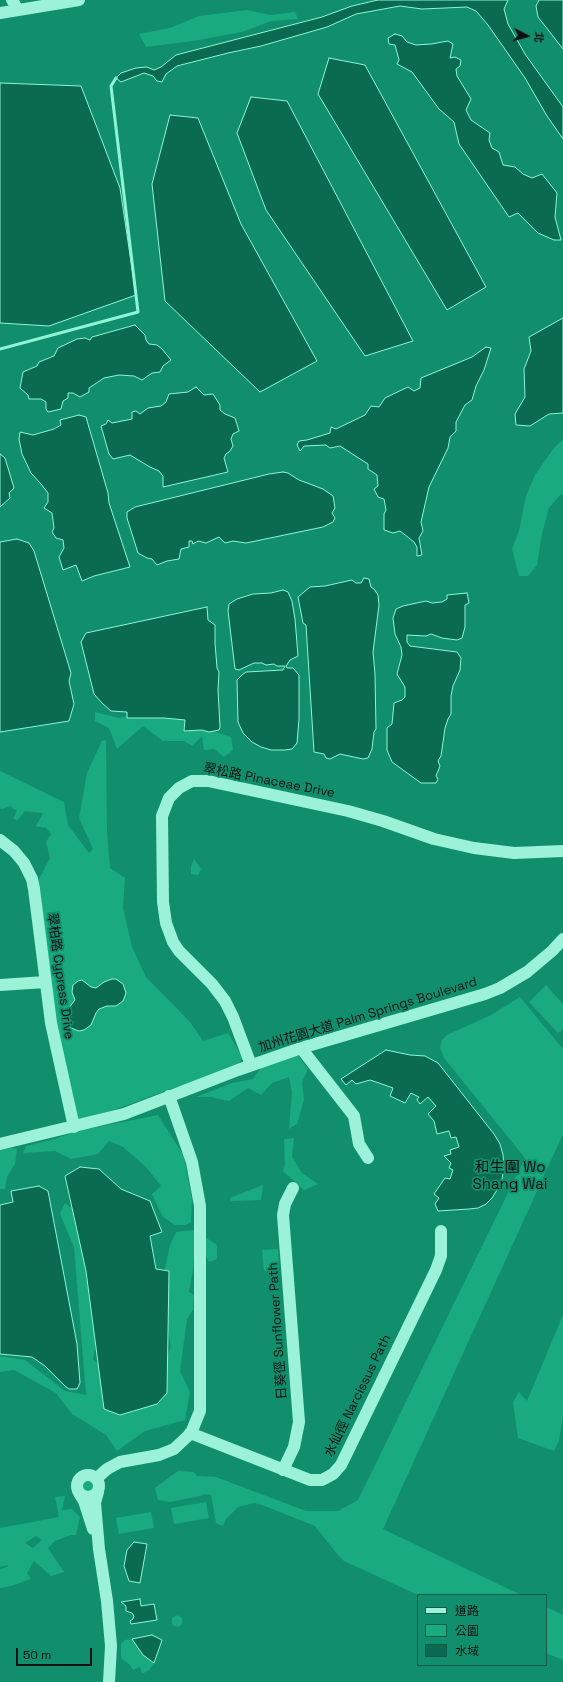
<!DOCTYPE html>
<meta charset="utf-8">
<style>
body{margin:0}
#map{position:relative;width:563px;height:1682px;overflow:hidden;background:#118f6c;font-family:"Space Grotesk","Noto Sans TC",sans-serif}
canvas{display:block}
.legend{position:absolute;left:417px;top:1594px;width:130px;height:72px;box-sizing:border-box;background:#118f6c;border:1px solid #115d48;margin:0;padding:5px 7px;list-style:none;font-size:12px;color:#111}
.legend li{display:flex;align-items:center;gap:8px;height:20px}
.legend b{width:20px;border:1px solid #115d48}
.north{position:absolute;left:507px;top:16px;width:40px;height:40px;-webkit-text-stroke:3px #118f6c;paint-order:stroke;rotate:96deg;font-size:11px;font-weight:700;line-height:16px;text-align:center;color:#111}
.north::after{content:'';display:block;margin:auto;width:14px;height:18px;background:#111;clip-path:polygon(50% 0,100% 100%,50% 72%,0 100%)}
.scale{position:absolute;left:16px;top:1648px;width:76px;height:18px;box-sizing:border-box;border:2px solid #111;border-top:0;padding-left:5px;font-size:12px;line-height:14px;white-space:nowrap;color:#111;-webkit-text-stroke:3px #118f6c;paint-order:stroke}
</style>
<div id="map">
<canvas width="563" height="1682"></canvas>
<ul class="legend">
<li><b style="height:5px;background:#9cf2d9"></b>道路</li>
<li><b style="height:11px;background:#19aa7f"></b>公園</li>
<li><b style="height:11px;background:#0a6b51"></b>水域</li>
</ul>
<div class="north">北</div>
<div class="scale">50 m</div>
</div>
<script>
const c = document.querySelector('canvas').getContext('2d');
c.lineJoin = 'round';
function fillPath(path, color) {
  c.fillStyle = color;
  c.fill(path, 'evenodd');
}
function shape(rows) {
  const path = new Path2D();
  for (const r of rows) {
    if (r.length === 3) {
      path.moveTo(r[0] + r[2], r[1]);
      path.arc(r[0], r[1], r[2], 0, 2 * Math.PI);
      continue;
    }
    path.moveTo(r[0], r[1]);
    for (let i = 2; i < r.length; i += 2) path.lineTo(r[i], r[i + 1]);
  }
  return path;
}
function stroke(path, color, width, dash) {
  c.strokeStyle = color;
  c.lineWidth = width;
  c.lineCap = dash ? 'butt' : 'round';
  c.setLineDash(dash || []);
  c.stroke(path);
}
function drawText(font, color, halo, rows, align = 'center') {
  c.font = font + ' "Space Grotesk","Noto Sans TC",sans-serif';
  c.lineWidth = 3.5;
  c.setLineDash([]);
  c.textBaseline = 'middle';
  c.strokeStyle = halo;
  c.fillStyle = color;
  for (const [text, x, y, turn = 0] of rows) {
    c.save();
    c.translate(x, y);
    c.rotate((+turn || 0) * Math.PI / 180);
    c.textAlign = isNaN(turn) ? turn : align;
    if (halo) c.strokeText(text, 0, 0);
    c.fillText(text, 0, 0);
    c.restore();
  }
}
const green = shape([
 [247,10,270,15,295,12,298,19,271,21,242,32,193,41,146,47,139,34,170,28,199,16],
 [563,439,563,495,561,494,549,508,542,534,537,565,528,576,519,576,512,549,519,531,526,496,535,475,553,449],
 [95,712,119,718,152,712,168,713,195,725,231,737,233,750,224,757,214,749,204,750,202,736,192,746,184,741,163,741,143,726,117,749,109,728,95,721],
 [106,740,107,832,110,868,125,878,123,908,132,947,146,977,190,1022,203,1041,228,1033,243,1058,233,1070,189,1085,176,1087,79,1123,57,1035,38,881,50,858,46,842,51,834,46,828,36,826,43,813,25,811,17,821,13,818,17,811,10,806,2,809,0,808,0,771,64,802,68,825,89,853,93,849,79,818,87,773,102,741],
 [194,859,201,869,198,875,191,874,191,866],
 [546,985,563,1004,563,1029,558,1033,529,1002],
 [520,997,563,1049,563,1134,383,1529,521,1595,418,1595,344,1561,337,1554,315,1526,262,1505,254,1503,238,1507,226,1519,223,1526,216,1523,211,1495,205,1494,200,1496,170,1502,158,1500,155,1488,178,1471,194,1472,197,1476,216,1477,306,1511,338,1511,358,1500,525,1158,444,1058,440,1048,442,1040,447,1035,491,1015],
 [294,1050,308,1069,302,1082,304,1100,297,1124,289,1129,292,1092,289,1077,272,1083,261,1095,248,1088,229,1101,211,1097,196,1097,232,1083,253,1079,265,1062],
 [158,1115,184,1156,192,1200,191,1222,186,1225,175,1225,163,1217,152,1194,161,1186,146,1167,123,1147,109,1141,98,1154,71,1159,55,1151,23,1153,26,1146,51,1140,77,1131],
 [294,1138,292,1157,302,1173,318,1184,304,1190,283,1171,285,1165,284,1139],
 [11,1148,17,1149,15,1164,7,1177,5,1189,0,1189,0,1150],
 [263,1185,261,1200,231,1201,230,1198],
 [65,1203,78,1213,98,1333,93,1359,108,1373,159,1379,171,1346,164,1309,163,1278,170,1245,176,1232,194,1230,195,1245,193,1270,189,1292,194,1295,193,1310,187,1319,180,1371,190,1392,185,1420,145,1431,117,1451,106,1435,72,1414,56,1393,14,1370,0,1372,0,1356,25,1360,65,1391,86,1395,74,1247,60,1214],
 [205,1237,217,1245,217,1259,209,1262,205,1254],
 [278,1249,279,1269,264,1271,262,1250],
 [563,1315,563,1416,559,1441,554,1451,518,1438,513,1402,519,1392,527,1401],
 [88,1486,6],
 [65,1496,62,1510,72,1509,80,1517,76,1535,71,1535,55,1541,48,1548,64,1572,51,1576,34,1561,27,1573,31,1579,11,1586,0,1588,0,1569,7,1567,8,1565,0,1567,0,1528,59,1517,55,1497],
 [36,1536,42,1540,33,1548,25,1543],
 [206,1502,209,1518,174,1524,171,1508],
 [151,1512,154,1528,119,1534,116,1518],
 [546,1607,563,1615,563,1660,546,1653],
 [177,1621,5.5],
 [132,1639,139,1650,154,1663,149,1670,142,1674,140,1667,133,1670,130,1665,121,1658,121,1644,125,1640]
]);
const water = shape([
 [378,0,508,0,504,9,508,24,525,54,563,107,563,139,547,116,525,78,488,25,476,11,467,7,422,9,400,6,356,14,327,27,261,46,228,53,177,66,166,74,162,82,157,81,153,76,144,73,121,82,116,78,121,73,136,68,147,67,154,70,161,67,176,55,322,17,352,6,378,0],
 [539,0,563,0,563,49,538,17,536,6,539,0],
 [395,34,402,36,407,42,416,45,431,44,448,41,453,44,450,58,455,57,461,60,460,66,456,69,457,76,471,99,466,110,471,120,490,133,489,140,492,148,499,152,503,165,515,167,523,174,532,178,542,174,557,193,555,217,561,240,554,240,538,233,518,213,509,217,459,144,454,122,439,109,412,72,397,64,399,60,395,45,389,44,388,38,395,34],
 [329,58,365,65,486,287,447,310,318,94,329,58],
 [0,83,81,86,120,188,136,295,49,326,0,323,0,83],
 [251,97,287,101,413,341,365,356,266,210,237,133,251,97],
 [170,115,198,118,241,224,317,361,260,392,165,301,152,184,170,115],
 [563,318,563,413,549,414,530,426,516,425,515,414,525,397,524,369,531,351,529,337,563,318],
 [135,325,145,335,146,340,149,344,157,345,162,349,171,360,163,366,160,372,152,373,142,380,134,376,119,375,104,378,89,388,89,392,80,397,73,393,68,393,68,398,63,401,61,409,48,412,46,409,46,402,41,399,29,399,28,395,20,388,23,372,37,366,39,362,54,356,58,348,77,339,85,338,90,340,92,337,135,325],
 [486,347,491,348,484,370,476,386,472,400,465,405,456,422,456,431,450,437,448,448,429,487,421,522,423,531,419,538,422,555,417,556,417,547,414,542,400,531,393,533,384,530,384,514,386,510,384,499,378,497,374,489,378,486,377,475,368,469,368,464,340,446,330,448,326,445,304,446,300,451,297,445,299,441,307,440,330,433,331,427,336,429,365,415,371,406,379,407,385,398,408,387,414,391,420,388,421,378,472,357,486,347],
 [196,387,204,395,213,394,220,405,220,410,225,414,235,418,239,431,233,434,231,439,233,446,230,451,226,454,224,458,228,472,163,487,163,476,159,471,150,467,130,455,113,459,109,454,101,426,106,424,108,420,112,423,132,419,132,412,136,411,140,414,148,408,161,406,166,402,169,394,188,392,196,387],
 [79,415,86,417,88,424,108,493,109,503,130,567,94,576,82,581,76,565,63,570,59,557,64,548,63,540,56,538,52,532,54,528,52,513,44,508,48,502,48,493,41,484,31,473,22,454,19,439,20,432,33,435,54,429,61,425,60,420,79,415],
 [0,454,5,458,14,488,9,493,10,498,0,507,0,454],
 [283,472,288,473,299,480,323,489,333,496,335,508,332,513,335,518,333,522,323,527,246,543,233,541,225,543,219,537,206,543,198,541,193,544,192,541,189,541,189,547,181,549,179,559,167,561,157,565,152,559,147,558,138,553,127,518,127,512,135,507,269,474,283,472],
 [17,539,29,543,34,551,71,673,69,681,74,704,69,721,0,732,0,542,17,539],
 [364,578,369,579,371,587,374,589,378,595,379,605,373,652,375,674,376,729,374,732,372,749,368,758,363,759,340,754,330,759,326,758,324,754,314,752,306,625,303,623,298,597,310,587,325,586,352,580,356,583,361,583,364,578],
 [283,590,288,592,292,601,295,619,298,656,290,660,286,666,287,668,293,668,299,675,299,719,297,743,292,749,285,750,271,750,261,747,252,742,243,733,238,722,237,680,242,675,246,672,283,670,285,666,277,666,274,664,266,665,262,663,254,663,239,670,235,669,228,611,229,604,237,599,253,594,271,593,283,590],
 [467,593,469,603,465,605,465,627,462,638,457,640,442,638,431,634,426,636,407,635,407,642,410,646,457,652,461,658,460,670,453,686,451,696,451,714,448,719,445,728,441,756,438,761,440,766,436,776,438,779,436,783,421,783,392,762,387,750,387,728,392,724,394,703,402,700,405,697,405,687,397,674,402,655,401,647,395,634,393,618,396,609,403,606,426,601,432,603,442,602,447,599,447,595,467,593],
 [207,607,208,620,215,625,215,643,217,668,219,672,218,690,220,727,219,730,209,732,202,730,184,731,185,720,164,718,127,718,127,712,111,711,102,703,94,694,81,642,86,633,207,607],
 [112,979,116,979,123,984,126,993,123,1001,116,1006,107,1006,99,1009,96,1013,91,1025,84,1030,79,1031,71,1028,68,1025,65,1017,68,1009,75,1000,72,992,73,985,78,981,82,980,91,987,96,988,104,982,112,979],
 [386,1050,410,1055,425,1056,438,1063,494,1134,500,1144,503,1155,504,1167,502,1179,497,1190,492,1198,486,1204,478,1208,469,1209,438,1211,435,1204,439,1198,434,1194,445,1178,450,1179,453,1170,449,1168,451,1163,444,1156,451,1154,450,1150,459,1147,456,1137,451,1138,449,1131,437,1134,434,1121,428,1114,436,1106,428,1097,420,1104,417,1100,419,1097,411,1093,405,1103,390,1096,393,1088,379,1083,370,1080,356,1084,352,1080,346,1085,341,1079,386,1050],
 [80,1167,99,1169,121,1189,150,1201,162,1232,150,1236,156,1269,169,1271,167,1393,157,1404,120,1415,104,1409,86,1271,65,1176,80,1167],
 [39,1186,48,1191,77,1344,80,1383,77,1389,69,1389,65,1386,45,1366,32,1357,0,1354,0,1205,13,1202,11,1191,39,1186],
 [134,1542,147,1544,140,1583,129,1581,124,1566,127,1550,134,1542],
 [140,1599,141,1606,154,1604,157,1620,131,1624,130,1621,133,1619,134,1616,132,1613,126,1611,126,1606,121,1602,140,1599],
 [152,1635,162,1640,154,1663,143,1655,132,1639,152,1635]
]);
const stream = shape([
 [0,349,138,312,111,86,116,78]
]);
const street = shape([
 [12,0,18,10],
 [0,13,79,0],
 [0,840,14,851,24,863,32,879,34,889,51,1023,74,1127],
 [0,985,45,982],
 [301,1048,354,1116,359,1144,368,1158],
 [251,1065,233,1017,225,1001,212,984,179,951,173,942,166,923,163,902,162,816,169,798,179,788,192,781,208,781,348,811,383,821,434,839,474,848,514,853,563,851],
 [0,1144,124,1114,238,1070,301,1048,485,994,500,988,527,972,552,951,563,939],
 [190,1433,310,1480,322,1480,333,1474,341,1465,436,1270,441,1256,441,1231],
 [283,1470,294,1447,299,1422,283,1215,285,1204,293,1188],
 [88,1486,11],
 [97,1478,107,1469,120,1462,159,1455,174,1449,191,1433,200,1411,200,1206,192,1162,169,1096],
 [98,1492,95,1503,99,1549,107,1601,111,1646,109,1682],
 [79,1493,84,1501,93,1529]
]);
const streetNames = [
 ["翠松路 Pinaceae Drive",269,781,11],
 ["翠柏路 Cypress Drive",60,976,82],
 ["加州花園大道 Palm Springs Boulevard",368,1015,-17],
 ["日葵徑 Sunflower Path",278,1331,-94],
 ["水仙徑 Narcissus Path",358,1396,-64]
];
const quarterNames = [
 ["和生圍 Wo",510,1168],
 ["Shang Wai",510,1185]
];
fillPath(green, '#19aa7f');
fillPath(water, '#0a6b51');
stroke(water, '#8df5d6', 1);
stroke(stream, '#8df5d6', 3);
stroke(street, '#9cf2d9', 12);
drawText('13px', '#111', '#118f6c', streetNames);
drawText('15px', '#111', '#118f6c', quarterNames);
</script>
